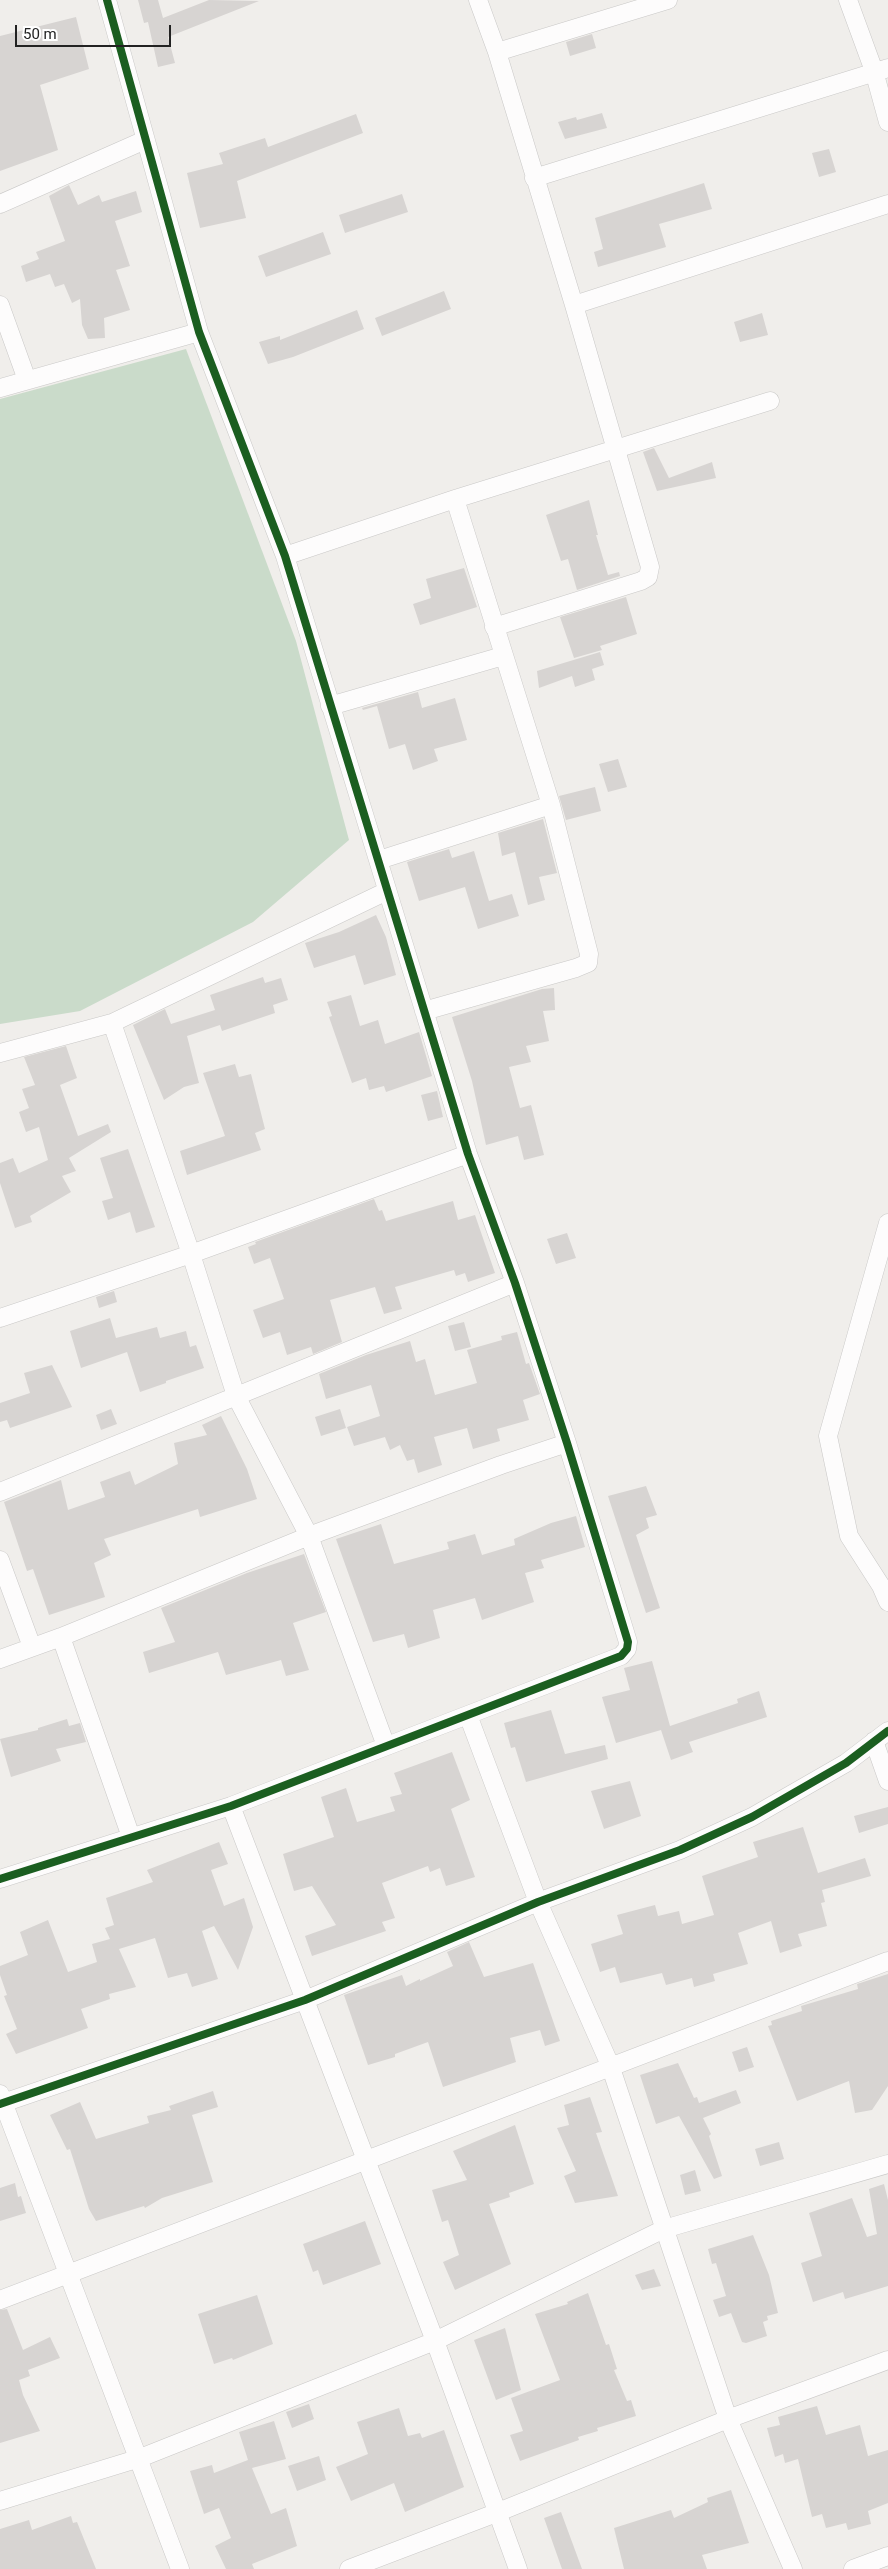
<!DOCTYPE html>
<style>
body{margin:0}
#map{position:relative;width:888px;height:2569px;overflow:hidden;background:#f0eeeb;font-family:Roboto,sans-serif}
canvas{display:block}
.scale{position:absolute;left:15px;top:25px;width:156px;height:22px;box-sizing:border-box;border:2px solid #222;border-top:0;padding-left:6px;font-size:15px;line-height:18px;white-space:nowrap;color:#222;-webkit-text-stroke:4px #fff;paint-order:stroke}
</style>
<div id="map">
<canvas width="888" height="2569"></canvas>
<div class="scale">50 m</div>
</div>
<script>
const c = document.querySelector('canvas').getContext('2d');
c.lineJoin = 'round';
function fillPath(path, color) {
  c.fillStyle = color;
  c.fill(path, 'evenodd');
}
function shape(rows) {
  const path = new Path2D();
  for (const r of rows) {
    path.moveTo(r[0], r[1]);
    for (let i = 2; i < r.length; i += 2) path.lineTo(r[i], r[i + 1]);
  }
  return path;
}
function stroke(path, color, width, dash) {
  c.strokeStyle = color;
  c.lineWidth = width;
  c.lineCap = dash ? 'butt' : 'round';
  c.setLineDash(dash || []);
  c.stroke(path);
}
const cemetery = shape([
 [186,349,296,641,349,840,253,922,80,1011,0,1024,0,399]
]);
const building = shape([
 [138,0,158,0,163,18,209,0,259,1,168,37,175,63,158,67,148,22,144,23],
 [76,17,89,69,40,85,58,150,0,171,0,36],
 [592,34,596,48,570,56,566,42],
 [602,113,607,128,565,139,558,122,576,117,577,120],
 [356,114,363,133,237,181,246,218,200,228,187,173,223,164,219,153,265,138,268,147],
 [829,149,836,172,819,177,812,153],
 [704,183,712,209,659,224,666,247,598,267,594,252,603,249,595,218],
 [69,185,78,205,99,195,102,202,136,191,142,212,115,221,130,266,116,270,130,310,104,318,105,338,88,339,82,325,80,299,72,303,64,284,55,287,50,274,26,282,21,266,39,259,36,252,65,241,49,196],
 [402,194,408,212,345,233,339,215],
 [323,232,331,254,266,277,258,256],
 [444,291,451,309,382,336,375,318],
 [357,310,364,329,293,357,268,364,259,342,280,336,280,340],
 [762,313,768,335,740,342,734,322],
 [654,448,669,478,712,462,716,478,657,491,643,452],
 [589,500,598,535,596,535,608,575,619,572,620,576,577,590,568,559,561,561,546,515],
 [464,568,477,607,420,625,413,604,431,598,426,579],
 [626,597,637,634,600,646,602,650,574,658,560,617],
 [600,652,604,665,592,669,595,680,575,687,572,676,539,688,537,671],
 [418,692,422,708,455,698,467,740,434,749,438,761,413,770,405,744,389,749,377,706,363,710,362,708],
 [618,759,627,787,608,792,599,764],
 [595,787,601,811,566,820,559,796],
 [543,819,557,873,539,877,545,900,528,905,515,852,502,856,498,833],
 [449,849,452,858,474,851,489,901,512,894,519,916,478,929,465,887,419,901,407,862],
 [376,915,386,937,396,975,364,985,355,955,314,968,305,943,339,932],
 [263,977,265,983,281,978,288,1000,273,1005,275,1013,222,1031,220,1025,187,1036,199,1083,184,1087,164,1100,133,1025,165,1009,171,1024,215,1010,210,995],
 [554,988,555,1010,543,1011,549,1041,526,1046,531,1062,509,1067,520,1108,531,1105,544,1155,524,1160,518,1136,486,1145,472,1081,452,1017,542,989],
 [351,995,360,1026,378,1020,385,1044,419,1032,432,1076,386,1092,384,1086,369,1090,366,1078,352,1083,329,1017,332,1016,327,1002],
 [66,1046,77,1078,60,1085,78,1136,108,1124,111,1132,69,1158,76,1171,62,1176,71,1192,30,1216,32,1222,15,1228,0,1183,0,1163,13,1158,19,1173,48,1160,39,1127,26,1132,19,1112,29,1108,22,1089,35,1085,24,1057],
 [235,1064,239,1077,251,1074,265,1129,255,1133,261,1150,187,1175,180,1151,225,1136,203,1073],
 [437,1091,443,1117,428,1121,421,1095],
 [128,1149,155,1227,136,1233,130,1212,108,1220,102,1201,113,1198,100,1158],
 [374,1199,379,1211,382,1210,386,1221,453,1201,458,1220,475,1215,495,1273,468,1282,465,1273,456,1276,454,1270,395,1287,402,1309,384,1314,375,1287,330,1300,342,1342,313,1354,311,1347,287,1355,280,1332,263,1338,253,1310,284,1299,270,1258,254,1264,248,1247,256,1244,255,1242],
 [567,1233,576,1258,556,1264,547,1239],
 [114,1291,117,1302,99,1308,96,1297],
 [110,1318,116,1338,157,1327,160,1338,186,1331,190,1347,196,1345,204,1368,166,1381,166,1383,140,1392,127,1352,81,1368,70,1331],
 [464,1322,471,1347,455,1351,448,1326],
 [517,1332,526,1364,529,1363,540,1394,523,1400,529,1420,497,1429,500,1441,473,1449,467,1428,434,1437,442,1465,418,1473,414,1459,407,1461,400,1445,390,1450,385,1437,354,1446,347,1427,380,1416,371,1385,326,1399,319,1374,366,1355,410,1341,416,1362,425,1359,435,1395,477,1383,467,1350,502,1340,501,1336],
 [52,1365,72,1407,10,1428,7,1420,0,1422,0,1403,30,1393,24,1373],
 [111,1409,117,1424,101,1430,96,1415],
 [340,1409,346,1428,321,1436,315,1417],
 [221,1416,247,1469,257,1499,200,1517,198,1509,104,1539,111,1555,94,1563,105,1597,49,1615,33,1569,27,1571,4,1502,61,1480,68,1510,105,1497,100,1482,130,1471,135,1485,178,1464,174,1443,207,1435,202,1425],
 [646,1486,657,1515,646,1518,649,1528,636,1535,660,1608,646,1613,608,1496],
 [576,1516,585,1547,541,1560,544,1568,525,1573,534,1602,482,1620,475,1598,433,1610,440,1638,408,1648,404,1634,373,1642,336,1539,381,1524,394,1564,449,1549,447,1542,475,1534,482,1555,515,1545,514,1539,551,1523],
 [304,1554,326,1612,293,1623,309,1670,286,1676,281,1660,226,1675,218,1652,149,1673,143,1652,175,1642,161,1608,247,1573],
 [652,1661,670,1726,738,1703,737,1699,759,1691,767,1717,689,1742,693,1752,671,1760,661,1730,616,1743,602,1697,630,1690,624,1668],
 [551,1710,565,1754,605,1745,608,1759,526,1782,515,1747,511,1748,504,1723],
 [67,1719,69,1726,80,1723,86,1742,56,1749,61,1761,11,1777,0,1739,38,1730,38,1728],
 [452,1752,470,1800,451,1809,475,1877,446,1886,440,1868,430,1872,428,1866,382,1883,395,1918,382,1922,386,1931,312,1956,305,1936,336,1925,312,1886,294,1891,283,1854,334,1837,321,1797,346,1788,357,1822,395,1811,390,1797,402,1794,394,1773],
 [630,1781,641,1816,604,1829,591,1791],
 [888,1807,888,1824,859,1833,854,1816],
 [803,1827,818,1873,865,1858,871,1876,822,1890,825,1902,821,1903,827,1926,798,1934,802,1946,780,1953,771,1921,738,1933,748,1964,713,1974,715,1981,694,1987,692,1978,666,1985,662,1973,620,1983,615,1967,600,1972,591,1944,623,1934,617,1915,655,1905,658,1916,679,1911,682,1924,714,1915,702,1876,758,1857,753,1842],
 [219,1842,228,1864,211,1870,224,1906,244,1898,253,1927,238,1970,214,1926,202,1931,218,1979,192,1987,187,1973,168,1978,155,1938,119,1949,136,1987,109,1994,110,1999,81,2009,88,2028,16,2054,6,2034,17,2029,4,1996,7,1995,0,1975,0,1966,28,1955,20,1932,48,1920,68,1972,97,1962,92,1944,110,1939,105,1928,114,1925,106,1898,153,1882,147,1870],
 [469,1942,484,1977,533,1963,560,2041,545,2046,540,2030,510,2038,516,2062,443,2087,428,2042,395,2054,395,2057,368,2065,344,1995,402,1975,406,1986,420,1979,420,1981,453,1966,447,1952],
 [888,1974,888,2086,872,2110,855,2113,849,2081,797,2101,768,2026,772,2025,771,2021,802,2011,801,2006,858,1989,857,1984],
 [747,2047,754,2067,739,2072,732,2052],
 [678,2063,694,2098,697,2097,699,2103,736,2090,741,2103,703,2118,711,2134,709,2136,722,2176,714,2179,679,2116,656,2124,640,2075],
 [213,2091,218,2107,192,2115,213,2182,162,2198,145,2208,144,2206,96,2221,89,2209,70,2149,67,2150,50,2115,80,2102,96,2139,149,2123,147,2116,171,2110,169,2106],
 [590,2097,602,2132,596,2133,618,2196,575,2203,564,2176,576,2171,557,2128,569,2125,564,2105],
 [515,2125,534,2184,509,2193,510,2197,489,2204,511,2264,455,2290,443,2262,459,2255,448,2220,442,2222,432,2190,467,2180,453,2151],
 [779,2142,784,2159,760,2166,755,2149],
 [695,2170,701,2191,685,2195,680,2175],
 [15,2183,18,2197,21,2196,26,2213,0,2221,0,2188],
 [884,2184,888,2200,888,2286,845,2299,843,2292,813,2302,801,2263,822,2256,809,2213,852,2198,867,2237,877,2234,869,2189],
 [365,2221,381,2264,323,2285,318,2270,313,2272,303,2244],
 [753,2235,769,2275,778,2313,767,2316,768,2320,763,2322,767,2336,746,2343,742,2342,731,2313,719,2317,713,2300,726,2296,716,2263,712,2264,708,2249],
 [654,2269,661,2286,642,2290,635,2275],
 [588,2293,606,2345,609,2344,617,2369,614,2370,627,2401,631,2400,636,2416,597,2428,598,2431,578,2437,579,2440,520,2461,510,2435,523,2431,511,2398,560,2380,535,2314,568,2304,567,2302],
 [257,2295,273,2344,233,2360,232,2358,214,2364,198,2314],
 [7,2309,23,2350,50,2337,60,2358,28,2370,30,2376,19,2380,23,2395,40,2431,0,2443,0,2310],
 [505,2328,521,2390,496,2400,474,2340],
 [309,2404,314,2419,292,2428,286,2412],
 [817,2406,826,2435,860,2425,868,2456,888,2450,888,2503,868,2511,871,2524,848,2530,846,2523,826,2528,822,2514,812,2517,798,2459,785,2463,783,2454,775,2457,767,2428,780,2425,778,2417],
 [399,2408,408,2436,420,2433,422,2438,444,2430,464,2487,405,2512,394,2483,351,2501,336,2467,368,2454,357,2422],
 [274,2421,286,2459,252,2468,271,2514,286,2508,297,2546,252,2564,254,2569,226,2569,215,2546,231,2538,219,2508,204,2514,190,2471,212,2465,214,2473,248,2460,239,2432],
 [319,2456,326,2480,297,2491,288,2466],
 [731,2490,749,2543,702,2555,707,2569,624,2569,614,2528,671,2510,674,2518,708,2502,707,2498],
 [561,2512,582,2569,562,2569,544,2518],
 [71,2516,73,2523,77,2522,96,2569,0,2569,0,2529,29,2520,32,2530]
]);
const street = shape([
 [478,0,497,52,574,305,650,567,648,577,641,581,494,627],
 [848,0,874,71,888,122],
 [497,52,668,0],
 [534,178,888,68],
 [0,204,145,140],
 [0,305,27,380],
 [574,305,888,204],
 [0,388,199,332],
 [285,556,455,499,770,401],
 [330,706,503,656],
 [379,860,551,805],
 [424,1011,576,968,588,963,589,954,551,805,455,499],
 [112,1023,191,1254,236,1396,309,1536,386,1746],
 [0,1053,112,1023,387,891],
 [888,1223,828,1436,849,1536,881,1586,888,1602],
 [0,1318,191,1254,468,1154],
 [0,1492,515,1283],
 [0,1560,32,1647],
 [61,1637,131,1837],
 [0,1659,61,1637,309,1536,501,1465,567,1443],
 [468,1715,538,1902,610,2065,728,2419,793,2569],
 [874,1741,888,1781],
 [231,1806,435,2341,518,2569],
 [0,1879,231,1806,621,1656,627,1649,628,1642,567,1443,515,1283,468,1154,285,556,199,332,107,0],
 [0,2094,180,2569],
 [0,2104,305,2000,538,1902,680,1850,752,1817,846,1763,888,1731],
 [0,2300,888,1961],
 [0,2501,140,2458,435,2341,664,2229,888,2164],
 [349,2569,496,2513,728,2419,888,2360],
 [853,2569,888,2556]
]);
const cycleway = shape([
 [0,1879,231,1806,621,1656,627,1649,628,1642,567,1443,515,1283,468,1154,285,556,199,332,107,0],
 [0,2104,305,2000,538,1902,680,1850,752,1817,846,1763,888,1731]
]);
fillPath(cemetery, '#cadbca');
fillPath(building, '#d7d4d2');
stroke(street, '#c9c8c7', 19);
stroke(street, '#fdfcfc', 18);
stroke(cycleway, '#1b5e20', 8);
</script>
